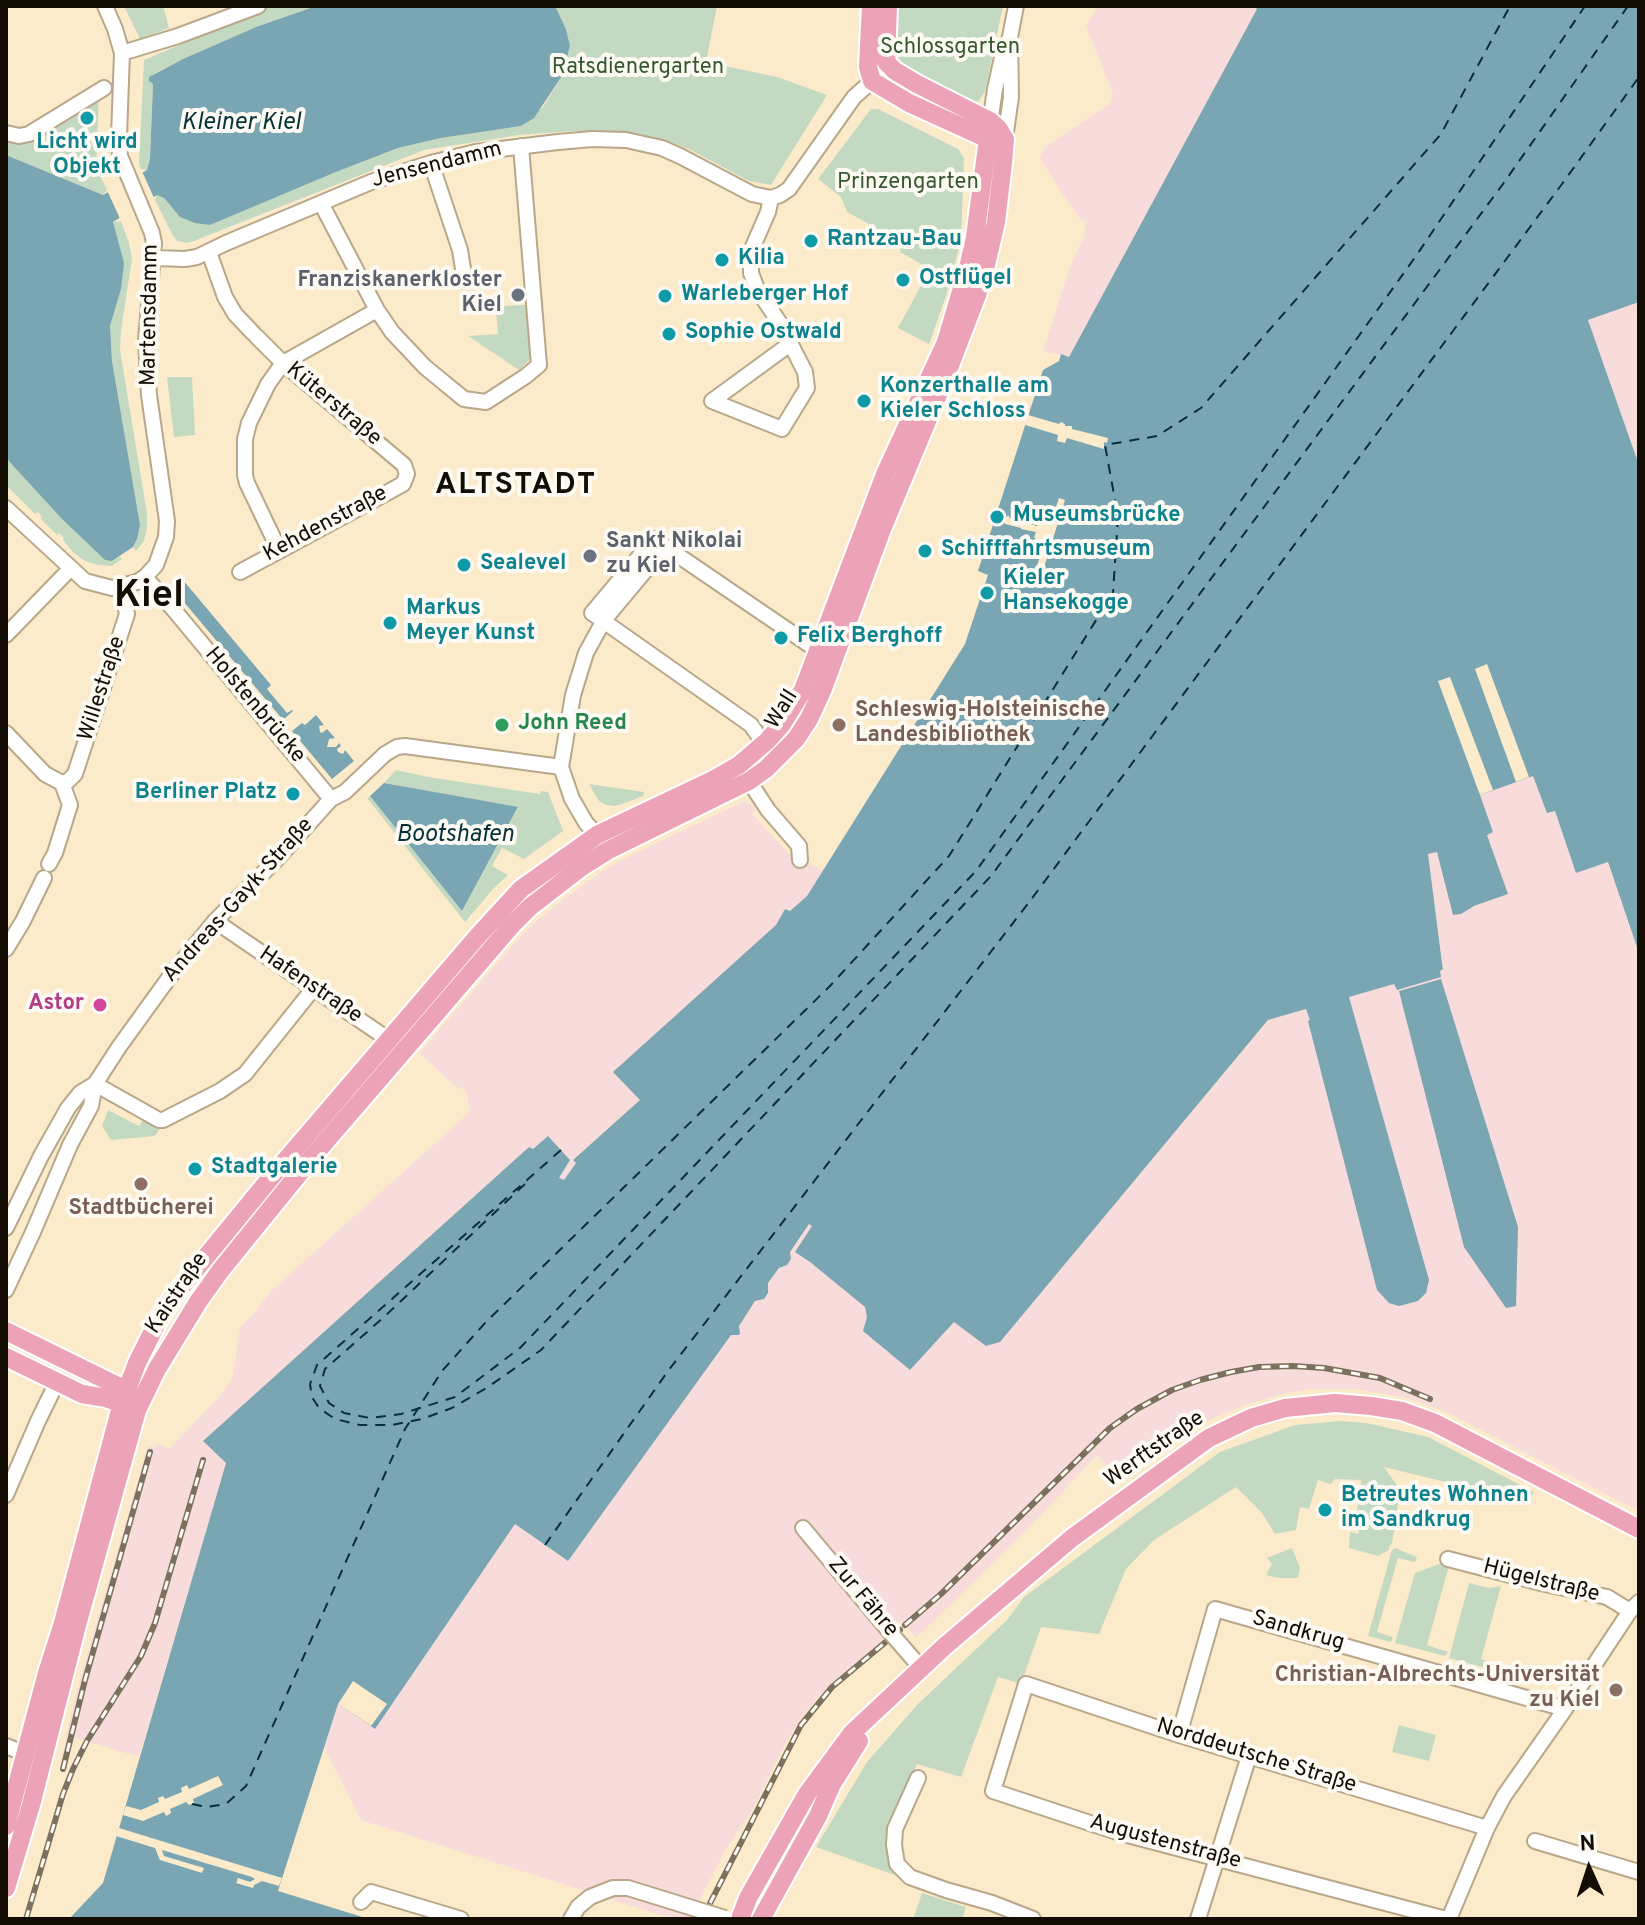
<!DOCTYPE html>
<meta charset="utf-8">
<style>
body{margin:0}
#map{position:relative;width:1645px;height:1925px;overflow:hidden;background:#fcebcb;font-family:Overpass,sans-serif}
canvas{display:block}
.frame{position:absolute;inset:0;border:8px solid #130d04;pointer-events:none}
.north{position:absolute;left:1549px;top:1829px;width:80px;height:80px;-webkit-text-stroke:6px #fdfaf3;paint-order:stroke;rotate:357deg;font-size:22px;font-weight:700;line-height:32px;text-align:center;color:#130d04}
.north::after{content:'';display:block;margin:auto;width:28px;height:36px;background:#130d04;clip-path:polygon(50% 0,100% 100%,50% 72%,0 100%)}
</style>
<div id="map">
<canvas width="1645" height="1925"></canvas>
<div class="frame"></div>
<div class="north">N</div>
</div>
<script>
const c = document.querySelector('canvas').getContext('2d');
c.lineJoin = 'round';
function fillPath(path, color) {
  c.fillStyle = color;
  c.fill(path, 'evenodd');
}
function shape(rows) {
  const path = new Path2D();
  for (const r of rows) {
    path.moveTo(r[0], r[1]);
    for (let i = 2; i < r.length; i += 2) path.lineTo(r[i], r[i + 1]);
  }
  return path;
}
function stroke(path, color, width, dash) {
  c.strokeStyle = color;
  c.lineWidth = width;
  c.lineCap = dash ? 'butt' : 'round';
  c.setLineDash(dash || []);
  c.stroke(path);
}
function drawText(font, color, halo, rows, align = 'center') {
  c.font = font + ' Overpass,sans-serif';
  c.lineWidth = 8;
  c.setLineDash([]);
  c.textBaseline = 'middle';
  c.strokeStyle = halo;
  c.fillStyle = color;
  for (const [text, x, y, turn = 0] of rows) {
    c.save();
    c.translate(x, y);
    c.rotate((+turn || 0) * Math.PI / 180);
    c.textAlign = isNaN(turn) ? turn : align;
    if (halo) c.strokeText(text, 0, 0);
    c.fillText(text, 0, 0);
    c.restore();
  }
}
const industrial = shape([
 [1098,6,1253,6,1257,9,1069,357,1043,351,1069,270,1084,236,1086,222,1081,220,1063,195,1040,158,1045,147,1111,103,1113,94,1086,26],
 [1639,302,1639,465,1588,320],
 [1438,681,1529,777,1533,775,1547,813,1555,811,1576,872,1607,862,1639,953,1639,1509,1623,1503,1442,1410,1407,1398,1356,1389,1311,1389,1283,1394,1245,1405,1207,1421,1121,1482,1097,1455,1027,1530,916,1638,901,1621,881,1638,883,1642,831,1683,806,1711,785,1744,751,1813,726,1849,690,1919,673,1919,361,1820,324,1747,338,1704,375,1729,515,1524,564,1559,731,1335,738,1335,740,1333,739,1326,755,1301,768,1293,768,1283,780,1268,787,1265,791,1259,790,1252,809,1223,813,1226,795,1252,810,1262,865,1307,867,1317,864,1331,910,1370,954,1321,986,1346,999,1342,1269,1020,1307,1009,1308,1014,1350,1001,1349,997,1395,983,1397,989,1443,969,1428,854,1437,851,1461,914,1474,906,1508,894,1487,835,1492,832],
 [745,801,754,807,756,811,751,813,791,856,807,862,823,871,807,896,790,911,785,909,776,925,640,1100,573,1159,576,1163,564,1181,559,1178,570,1160,548,1136,533,1149,529,1147,203,1441,226,1463,139,1757,66,1735,79,1683,148,1446,155,1448,156,1444,170,1448,218,1398,229,1384,233,1375,240,1327,256,1311,270,1292,470,1112,466,1090,455,1086,419,1053,519,938,534,923,568,896,603,871,629,856]
]);
const green = shape([
 [124,6,163,6,169,28,140,39],
 [271,6,316,6,256,27,183,59,154,74,149,81,153,84,150,159,147,170,141,169,139,163,144,60],
 [555,6,717,6,706,62,777,77,827,95,771,185,749,181,689,149,662,139,630,132,574,131,519,135,424,150,194,241,187,243,177,241,173,236,155,200,157,194,164,198,180,217,210,225,336,172,398,148,441,138,521,126,543,107,562,76,570,46,566,29],
 [894,6,1003,6,985,91,979,101,967,104,909,72,896,55,892,27],
 [99,93,96,167,107,190,103,195,6,155,6,138,24,140],
 [871,109,878,109,958,149,964,158,961,241,946,296,929,344,898,328,930,269,900,252,901,250,898,246,898,240,847,212,841,197,818,179],
 [121,221,129,243,132,259,121,330,120,350,147,514,147,528,144,541,136,551,133,547,137,539,140,525,112,361,110,326,121,289,113,222],
 [526,305,531,352,530,359,519,370,468,336,498,334,496,309,500,308,500,306],
 [167,377,192,377,195,435,174,437],
 [6,458,61,518,105,560,112,561,120,557,122,559,112,566,98,565,85,561,73,552,63,540,64,538,59,533,57,535,41,519,42,517,38,512,35,514,6,485],
 [396,770,428,777,540,794,541,791,548,792,563,831,524,859,502,848,492,866,508,875,494,888,465,922,367,798,370,796,462,911,518,808,384,783],
 [589,784,644,792,643,796,625,803,615,806,606,805,599,801],
 [108,1110,139,1126,145,1118,158,1123,159,1130,155,1136,111,1140,102,1126],
 [1340,1421,1367,1423,1428,1437,1534,1492,1528,1502,1384,1467,1396,1484,1399,1498,1392,1543,1389,1547,1389,1550,1378,1556,1349,1548,1350,1532,1358,1534,1361,1522,1355,1519,1361,1490,1361,1480,1335,1479,1331,1484,1318,1480,1309,1509,1300,1507,1296,1530,1275,1534,1262,1513,1236,1487,1154,1540,1126,1569,1099,1634,1041,1627,1021,1684,998,1677,961,1777,917,1764,888,1832,906,1879,816,1847,867,1762,917,1705,1007,1620,1024,1597,1220,1452,1295,1425],
 [1292,1548,1300,1568,1298,1578,1277,1578,1266,1575,1272,1564,1267,1558],
 [1395,1548,1417,1557,1415,1562,1398,1558,1377,1632,1393,1637,1391,1642,1368,1636,1392,1550],
 [1447,1561,1450,1562,1427,1645,1448,1652,1445,1656,1395,1643,1415,1573],
 [1469,1583,1489,1588,1501,1586,1481,1659,1498,1664,1499,1666,1496,1671,1449,1658],
 [1399,1725,1436,1735,1429,1761,1392,1752],
 [922,1893,966,1907,962,1919,913,1919]
]);
const water = shape([
 [316,6,555,6,566,29,570,46,562,76,534,118,521,126,441,138,398,148,336,172,210,225,195,223,180,217,164,198,157,195,113,222,124,263,121,289,110,326,112,361,140,525,137,539,133,547,112,561,105,560,61,518,6,458,6,155,103,195,147,170,150,159,153,84,149,81,149,77,183,59,256,27],
 [1253,6,1639,6,1639,302,1588,320,1639,465,1639,953,1608,862,1576,873,1555,811,1547,813,1533,776,1480,795,1493,832,1487,835,1508,894,1474,906,1461,914,1453,915,1437,852,1428,854,1442,963,1443,969,1440,971,1441,977,1397,990,1394,984,1349,997,1429,1280,1426,1293,1418,1301,1399,1306,1389,1303,1377,1290,1308,1021,1310,1020,1306,1009,1268,1020,1000,1342,986,1346,954,1322,910,1370,863,1331,867,1317,865,1307,810,1262,795,1252,812,1226,809,1224,790,1252,791,1259,787,1265,779,1268,768,1283,768,1293,764,1299,755,1301,739,1326,740,1333,739,1335,731,1335,568,1561,515,1524,375,1729,338,1704,278,1891,369,1919,69,1919,103,1883,226,1463,203,1441,529,1147,533,1149,548,1136,570,1160,559,1178,564,1180,576,1163,573,1160,640,1100,613,1072,776,925,785,909,790,911,807,896,965,644,988,575,978,571,1043,370,1059,361,1061,354,1069,357,1257,9],
 [183,580,271,685,267,689,287,713,292,710,293,711,283,720,173,589],
 [316,715,324,725,319,726,320,732,322,733,327,729,335,738,329,739,327,747,336,747,339,743,341,746,337,749,338,752,343,754,345,750,354,761,332,779,292,731,302,723,305,725],
 [384,783,518,807,462,911,370,796],
 [1441,979,1518,1227,1516,1306,1506,1308,1464,1247,1399,991]
]);
const pier = shape([
 [141,169,155,200,121,221,107,190],
 [1028,415,1059,424,1061,422,1065,424,1065,426,1072,426,1072,429,1108,438,1107,443,1104,442,1104,449,1067,438,1065,443,1057,441,1058,435,1025,425],
 [1059,498,1065,500,1043,571,1036,569,1045,541,1034,538,1036,532,1021,529,1021,528,1005,524,1005,522,994,519,996,514,1007,517,1008,515,1010,518,1027,521,1027,523,1037,526,1040,521,1050,525],
 [1487,664,1529,777,1516,782,1475,669],
 [1450,677,1493,790,1480,795,1438,681],
 [353,1681,387,1704,371,1726,338,1704],
 [218,1776,223,1785,193,1799,194,1803,189,1805,186,1802,170,1809,171,1813,166,1816,164,1812,143,1821,123,1815,126,1806,141,1810,159,1802,158,1798,163,1796,165,1799,182,1792,181,1788,187,1785,189,1789],
 [119,1828,282,1878,279,1886,262,1881,254,1885,253,1888,236,1883,238,1878,250,1882,255,1879,252,1877,162,1850,164,1856,204,1868,202,1873,160,1860,155,1848,116,1836]
]);
const ferry = shape([
 [561,1150,317,1365,310,1384,312,1397,319,1408,335,1419,360,1425,392,1425,422,1419,452,1408,488,1387,541,1350,991,876,1503,184,1628,6],
 [525,1184,384,1317,325,1369,320,1386,329,1403,344,1413,370,1418,401,1414,455,1397,520,1348,976,871,1416,256,1585,6],
 [545,1545,668,1371,1030,901,1562,184,1639,77],
 [192,1804,207,1807,226,1804,246,1786,405,1429,442,1371,485,1323,830,986,949,856,1113,593,1118,517,1105,445,1157,436,1201,408,1441,134,1510,6]
]);
const minor = shape([
 [122,53,178,36,258,6],
 [989,130,995,89,1003,53,1010,37,1016,6],
 [6,133,19,136,29,134,104,88],
 [1000,139,1005,139,1011,97,1010,37],
 [431,163,460,250,464,275],
 [771,198,780,195,789,189,854,97,872,81,879,72],
 [321,203,377,310,392,332,425,367,464,399,486,402,526,376,539,365,521,146],
 [209,252,225,297,235,314,253,333],
 [154,258,185,259,197,257,226,243,371,182,431,163,476,152,558,142,592,139,626,140,662,148,680,156,752,194,771,198],
 [712,401,782,429,807,388,805,372,781,325,757,289,751,273,751,251,768,212,771,198],
 [712,401,790,344],
 [6,508,85,581,112,588,137,582,145,577,156,565,166,537,167,521,149,395,146,340,154,243,152,233,120,156,119,137,122,53,115,29,105,6],
 [279,550,247,483,245,475,245,439,249,423,268,384,283,363,377,310],
 [240,572,403,484,407,474,404,465,283,363,256,336],
 [145,577,174,610,331,799],
 [6,635,71,568],
 [6,733,45,774,62,783],
 [764,744,751,725,592,613,654,539,808,644,827,654],
 [745,775,768,810,799,846,800,860],
 [62,783,68,781,75,774,127,614,121,587],
 [597,835,586,823,572,799,561,767,573,695,586,653,604,620,665,547],
 [49,864,55,853,70,805,62,783],
 [215,921,395,1044],
 [6,949,23,921,44,878],
 [95,1084,159,1120,163,1120,220,1091,245,1074,313,989],
 [6,1228,41,1156,68,1108,80,1093,95,1084],
 [6,1290,33,1232,70,1145,91,1106,95,1084,119,1047,171,975,215,921,277,859,331,799,345,792,385,754,397,747,405,746,561,767],
 [6,1495,38,1421,57,1382],
 [803,1528,889,1631],
 [1448,1559,1545,1584,1607,1597,1630,1611],
 [902,1646,921,1668],
 [1179,1735,1215,1609,1565,1709],
 [6,1746,34,1757],
 [918,1778,895,1829,894,1845,897,1864,910,1877,946,1890,992,1903,1033,1919],
 [1535,1841,1639,1872],
 [361,1902,371,1892,461,1919],
 [571,1919,578,1907,590,1897,613,1888,628,1888],
 [1198,1919,1249,1756],
 [1446,1919,1120,1833,993,1791,1026,1684,1179,1735,1487,1828],
 [1449,1919,1487,1828,1504,1796,1565,1709,1630,1611,1639,1602]
]);
const major = shape([
 [6,1331,126,1390,133,1396],
 [6,1357,82,1394,106,1398,133,1408],
 [6,1826,47,1673,63,1623,122,1403,137,1363,159,1319,173,1297,273,1175,477,937,521,889,597,835,711,781,739,765,767,741,782,724,803,690,886,472,946,342,968,268,975,237,988,139,909,103,872,81,868,67,871,6],
 [6,1888,31,1805,77,1625,137,1410,157,1369,198,1302,220,1271,314,1155,512,925,530,907,583,866,607,851,749,781,766,769,796,739,809,719,822,691,882,529,947,373,977,295,985,269,996,222,1003,163,1005,139,998,128,990,121,917,84,895,71,886,62,888,6],
 [740,1919,748,1898,807,1794,852,1733,945,1646,1072,1538,1209,1438,1251,1418,1285,1408,1335,1403,1371,1406,1402,1411,1435,1423,1639,1529],
 [761,1919,818,1816,832,1784,859,1741]
]);
const rail = shape([
 [905,1625,941,1594,1110,1428,1137,1409,1172,1390,1200,1380,1231,1372,1259,1367,1293,1366,1324,1368,1380,1378,1430,1399],
 [63,1769,85,1680,150,1452],
 [26,1919,63,1794,73,1769,87,1741,141,1656,155,1623,203,1460],
 [702,1919,801,1725,832,1687,900,1630]
]);
const minorBridge = shape([
 [889,1631,902,1646],
 [628,1888,725,1918]
]);
const markers = [
 [87,118,8,"#0f9aa8"],
 [811,241,8,"#0f9aa8"],
 [722,260,8,"#0f9aa8"],
 [903,280,8,"#0f9aa8"],
 [518,295,8,"#6b7280"],
 [665,296,8,"#0f9aa8"],
 [669,334,8,"#0f9aa8"],
 [864,401,8,"#0f9aa8"],
 [997,517,8,"#0f9aa8"],
 [925,551,8,"#0f9aa8"],
 [590,556,8,"#6b7280"],
 [464,565,8,"#0f9aa8"],
 [987,593,8,"#0f9aa8"],
 [390,623,8,"#0f9aa8"],
 [781,638,8,"#0f9aa8"],
 [502,725,8,"#2e9e5b"],
 [839,725,8,"#8d6e63"],
 [293,794,8,"#0f9aa8"],
 [100,1005,8,"#d1479c"],
 [195,1169,8,"#0f9aa8"],
 [141,1184,8,"#8d6e63"],
 [1325,1510,8,"#0f9aa8"],
 [1616,1690,8,"#8d6e63"]
];
const parkNames = [
 ["Schlossgarten",950,49],
 ["Ratsdienergarten",638,69],
 ["Prinzengarten",908,184]
];
const cultureNames = [
 ["Licht wird",87,144,"center"],
 ["Objekt",87,169,"center"],
 ["Rantzau-Bau",827,241],
 ["Kilia",738,260],
 ["Ostflügel",919,280],
 ["Warleberger Hof",681,296],
 ["Sophie Ostwald",685,334],
 ["Konzerthalle am",880,388],
 ["Kieler Schloss",880,413],
 ["Museumsbrücke",1013,517],
 ["Schifffahrtsmuseum",941,551],
 ["Sealevel",480,565],
 ["Kieler",1003,580],
 ["Hansekogge",1003,605],
 ["Markus",406,610],
 ["Meyer Kunst",406,635],
 ["Felix Berghoff",797,638],
 ["Berliner Platz",277,794,"right"],
 ["Stadtgalerie",211,1169],
 ["Betreutes Wohnen",1341,1497],
 ["im Sandkrug",1341,1522]
];
const streetNames = [
 ["Jensendamm",437,166,-14],
 ["Martensdamm",151,315,-89],
 ["Küterstraße",333,405,40],
 ["Kehdenstraße",326,525,-28],
 ["Willestraße",103,689,-72],
 ["Holstenbrücke",254,706,50],
 ["Wall",783,710,-58],
 ["Andreas-Gayk-Straße",239,901,-48],
 ["Hafenstraße",310,986,34],
 ["Kaistraße",178,1294,-56],
 ["Werftstraße",1155,1450,-35],
 ["Hügelstraße",1541,1582,14],
 ["Zur Fähre",862,1598,50],
 ["Sandkrug",1298,1632,16],
 ["Norddeutsche Straße",1256,1757,17],
 ["Augustenstraße",1165,1843,15]
];
const worshipNames = [
 ["Franziskanerkloster",502,282],
 ["Kiel",502,307],
 ["Sankt Nikolai",606,543,"left"],
 ["zu Kiel",606,568,"left"]
];
const educationNames = [
 ["Schleswig-Holsteinische",855,712],
 ["Landesbibliothek",855,737],
 ["Stadtbücherei",141,1210,"center"],
 ["Christian-Albrechts-Universität",1600,1677,"right"],
 ["zu Kiel",1600,1702,"right"]
];
const leisureNames = [
 ["John Reed",518,725]
];
const hotelNames = [
 ["Astor",84,1005]
];
const waterNames = [
 ["Kleiner Kiel",241,124],
 ["Bootshafen",455,836]
];
const districtNames = [
 ["ALTSTADT",516,487]
];
const townNames = [
 ["Kiel",149,598]
];
fillPath(industrial, '#f7dcdb');
fillPath(green, '#c4d9c1');
fillPath(water, '#7aa5b3');
fillPath(pier, '#fcebcb');
stroke(ferry, '#05303b', 2, [10, 8]);
stroke(minor, '#b8a789', 18);
stroke(major, '#fff', 22);
stroke(minor, '#fff', 14);
stroke(major, '#eda3b7', 18);
stroke(rail, '#7c715e', 6);
stroke(rail, '#fdfaf3', 3, [9]);
stroke(minorBridge, '#b8a789', 18, []);
stroke(minorBridge, '#fff', 14);
for (const [x, y, r, color] of markers) {
  const dot = new Path2D();
  dot.arc(x, y, r, 0, 2 * Math.PI);
  c.fillStyle = color;
  c.fill(dot);
  stroke(dot, '#fdfaf3', 3);
}
drawText('22px', '#34592f', '#fdfaf3', parkNames);
drawText('bold 22px', '#0d838f', '#fdfaf3', cultureNames, 'left');
drawText('22px', '#130d04', '#fdfaf3', streetNames);
drawText('bold 22px', '#5b616d', '#fdfaf3', worshipNames, 'right');
drawText('bold 22px', '#785e54', '#fdfaf3', educationNames, 'left');
drawText('bold 22px', '#27864d', '#fdfaf3', leisureNames, 'left');
drawText('bold 22px', '#b23c85', '#fdfaf3', hotelNames, 'right');
drawText('italic 24px', '#05303b', '#fdfaf3', waterNames);
c.letterSpacing = '2px';
drawText('bold 30px', '#130d04', '#fdfaf3', districtNames);
c.letterSpacing = '0px';
drawText('bold 38px', '#130d04', '#fdfaf3', townNames);
</script>
